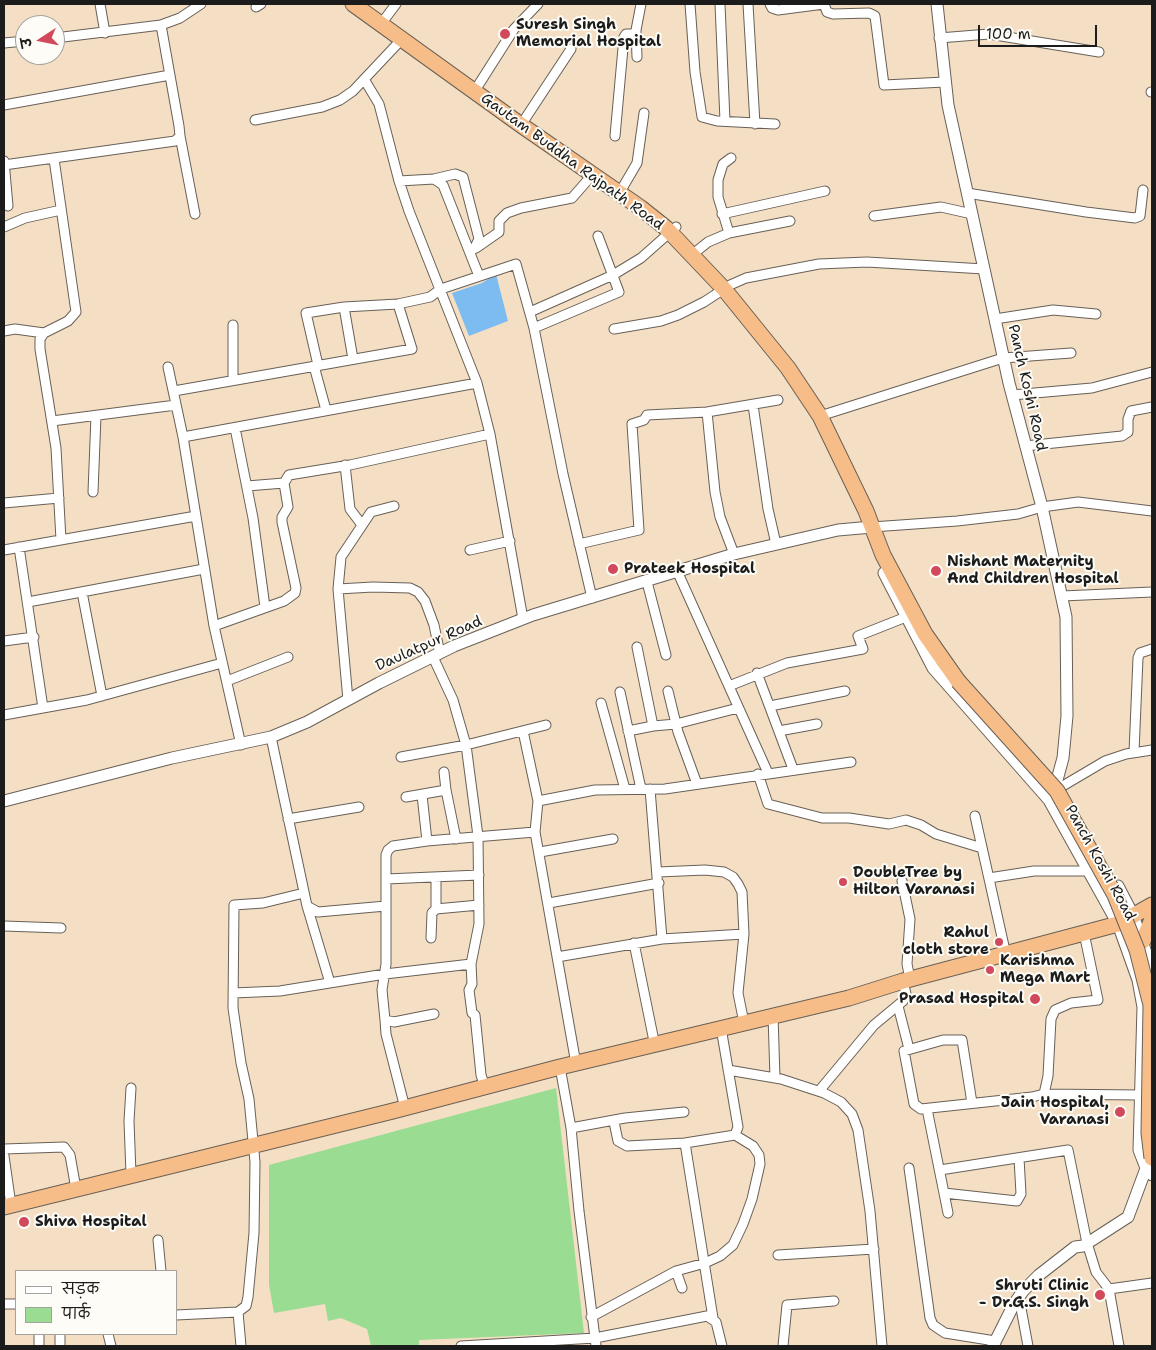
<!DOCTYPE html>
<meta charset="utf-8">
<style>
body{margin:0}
#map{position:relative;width:1156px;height:1350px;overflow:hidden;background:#f4dfc4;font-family:"Shantell Sans","Playpen Sans Deva",sans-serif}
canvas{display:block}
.frame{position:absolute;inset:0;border:5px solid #1c1c1c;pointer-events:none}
.legend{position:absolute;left:15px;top:1270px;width:162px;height:65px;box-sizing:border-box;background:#fdfcf7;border:1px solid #a3a29f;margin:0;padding:6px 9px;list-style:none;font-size:15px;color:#1c1c1c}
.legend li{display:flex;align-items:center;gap:10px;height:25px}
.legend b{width:25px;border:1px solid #a3a29f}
.north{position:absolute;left:15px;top:15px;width:50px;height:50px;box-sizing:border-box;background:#fdfcf7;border:1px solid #a3a29f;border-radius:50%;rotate:259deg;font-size:14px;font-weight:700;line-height:20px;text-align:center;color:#1c1c1c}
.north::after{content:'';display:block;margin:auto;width:18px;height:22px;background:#d1495b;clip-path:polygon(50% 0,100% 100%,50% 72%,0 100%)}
.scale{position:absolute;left:978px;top:25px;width:119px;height:22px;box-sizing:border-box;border:2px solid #1c1c1c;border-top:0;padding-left:6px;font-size:15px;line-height:18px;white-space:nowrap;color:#1c1c1c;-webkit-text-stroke:4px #fdfcf7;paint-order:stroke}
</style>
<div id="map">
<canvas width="1156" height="1350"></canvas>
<div class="frame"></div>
<ul class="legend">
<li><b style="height:6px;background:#fff"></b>सड़क</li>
<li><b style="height:14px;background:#9adc92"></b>पार्क</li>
</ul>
<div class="north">उ</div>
<div class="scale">100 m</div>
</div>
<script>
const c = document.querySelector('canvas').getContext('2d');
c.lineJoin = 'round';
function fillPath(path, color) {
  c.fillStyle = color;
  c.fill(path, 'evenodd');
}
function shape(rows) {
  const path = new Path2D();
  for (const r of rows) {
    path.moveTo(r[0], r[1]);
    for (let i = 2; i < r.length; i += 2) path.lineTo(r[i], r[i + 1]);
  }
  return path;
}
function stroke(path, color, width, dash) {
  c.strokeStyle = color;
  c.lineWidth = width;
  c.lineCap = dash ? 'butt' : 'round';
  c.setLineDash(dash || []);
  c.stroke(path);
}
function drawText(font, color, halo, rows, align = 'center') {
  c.font = font + ' "Shantell Sans",sans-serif';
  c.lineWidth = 4;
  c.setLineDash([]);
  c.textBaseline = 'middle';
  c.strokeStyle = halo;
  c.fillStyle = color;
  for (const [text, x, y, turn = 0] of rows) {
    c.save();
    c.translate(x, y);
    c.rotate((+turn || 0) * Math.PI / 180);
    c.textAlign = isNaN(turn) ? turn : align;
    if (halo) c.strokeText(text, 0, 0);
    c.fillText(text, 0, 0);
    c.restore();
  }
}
const green = shape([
 [556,1088,584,1333,419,1340,419,1346,371,1346,367,1329,341,1318,328,1321,325,1304,274,1313,269,1285,269,1165]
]);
const water = shape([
 [496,274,508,321,469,336,452,293,482,283]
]);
const minor = shape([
 [100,4,105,33],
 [690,4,695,72,702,117,717,121,775,124],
 [720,4,725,121],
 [748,4,755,124],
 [770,4,772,8,778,10,824,4],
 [824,4,827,12,833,14,869,13,875,16,884,85,945,82],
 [256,7,261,4],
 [381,24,396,4],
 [55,38,161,25,180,18,201,4],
 [939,38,989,34,1099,52],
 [4,43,25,41],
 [637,57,636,30,641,4],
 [364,79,379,104,399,181,409,211,477,383,490,434,523,619],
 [474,92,514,29,538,4],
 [1151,92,1152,92],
 [4,105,170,75],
 [255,120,322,107,340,100,353,91,402,39],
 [521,125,571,49],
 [180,136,195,214],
 [615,136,624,37,626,34,636,34],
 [54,159,76,312,68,321,44,333,40,339,40,349,56,448,61,540],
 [4,161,8,206],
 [4,165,175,141,180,136,179,126,161,25],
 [434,179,455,174,463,177,479,239,474,249],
 [399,181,434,179,443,185,479,276],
 [620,192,637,163,644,113],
 [967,193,1086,212,1135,218,1140,216,1143,190],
 [722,214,825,191],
 [874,216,941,207,972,214],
 [4,227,25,218,61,210],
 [729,233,718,197,718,180,723,164,731,158],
 [476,248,499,232,499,221,507,213,521,208,572,198,593,174],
 [698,250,708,242,729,233,790,221],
 [730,285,746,278,819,264,867,262,984,269],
 [344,307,353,359],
 [530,312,613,275,641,258,676,227],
 [995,319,1053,310,1096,314],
 [233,325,233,380],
 [534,328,619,292,598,236],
 [614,329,661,321,678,315,704,302,724,289],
 [4,331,15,329,44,333],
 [318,365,306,313,344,307,398,304,430,297,441,289,516,264,534,328,563,474,592,598],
 [314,366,326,410],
 [168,367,183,437,214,626,241,745],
 [174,391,412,349,398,304],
 [1012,395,1092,388,1152,372],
 [753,405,768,509,776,544],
 [707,412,715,492,720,517,734,554],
 [820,416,1003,358,1071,353],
 [52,421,176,405],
 [235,428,253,518,265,607],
 [183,437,477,383],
 [1025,446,1122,436,1128,432,1128,419,1131,411,1152,407],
 [345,465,350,509,362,525],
 [247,486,284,483],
 [93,492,96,416],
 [4,503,59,498],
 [872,527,957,521,1018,514,1042,507,1078,502,1152,511],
 [579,544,639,530,632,424,644,420,647,415,707,412,778,400],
 [19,547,43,708],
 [4,550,196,516],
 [470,550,510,541],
 [678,573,768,773],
 [647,582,666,655],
 [338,589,373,587,410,588,418,592,425,601,434,625,440,654],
 [82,592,102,696],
 [1062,596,1152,592],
 [28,602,204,569],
 [214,626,284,601,295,593,296,588,282,522,282,517,288,507,284,483,289,475,350,465,490,434],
 [4,641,34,637],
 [637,647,653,726],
 [757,673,793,769],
 [227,681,288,657],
 [729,686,787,663,863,649,858,636,906,617],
 [668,691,678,732,697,784],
 [620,692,641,789],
 [348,700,338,589,341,557,371,512,394,506],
 [601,703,625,789],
 [770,706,845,691],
 [4,715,87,700,222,663],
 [523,731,538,801,535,832,576,1064],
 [628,731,653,726,676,724,738,708],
 [779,731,817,724],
 [271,737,307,906,318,912,386,906],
 [1134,752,1138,658,1140,653,1152,649],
 [401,757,466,745,546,725],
 [444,772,446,790],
 [758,774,768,804,822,818,849,818,889,824,906,820,921,825,936,834,982,848],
 [1061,787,1105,761,1126,754,1152,750],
 [650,789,662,939],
 [422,795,427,841],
 [406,797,446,790,456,839],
 [538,801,595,790,665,789,851,762],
 [975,816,1006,955],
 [288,819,359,807],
 [540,852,613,839],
 [658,872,705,870,724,872,733,877,738,884,742,892,744,934,738,993,744,1023],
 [989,878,1034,871,1088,871],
 [386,879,479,875],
 [902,881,910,919,907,964,910,979],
 [549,903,659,883],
 [307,906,330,983],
 [436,909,479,905],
 [4,926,61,928],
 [431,938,432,913,436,909,436,877],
 [634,943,655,1046],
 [557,957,662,939,744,934],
 [471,964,472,984,469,990,472,1013,475,1015,481,1075,485,1087],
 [233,993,280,991,385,974,471,964,479,924,478,836,466,745,453,700,433,657],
 [898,1006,909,1049],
 [434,1014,394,1022,385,1020,382,990,386,964,386,855,388,850,393,846,427,841,535,832],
 [773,1015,775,1078],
 [385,1020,386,1034,405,1108],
 [560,1067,571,1128,579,1211,596,1346],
 [728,1070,781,1079,824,1093,841,1102,852,1114,858,1130,870,1211,882,1346],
 [131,1088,129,1121,131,1174],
 [819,1091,874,1025,903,1001,906,994,903,981],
 [1044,1094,1140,1095],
 [972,1103,962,1040,943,1040,904,1051,914,1104,921,1109,1032,1097,1044,1094,1048,1076,1051,1019,1055,1010,1071,1003,1098,1000,1084,933],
 [927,1109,948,1213],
 [614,1122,618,1141,627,1146,685,1143,735,1135,738,1127,721,1028],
 [571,1128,625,1118,684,1112],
 [685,1143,713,1318],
 [4,1149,64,1147,70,1155,76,1189],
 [4,1156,11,1205],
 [909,1168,930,1318,933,1325,945,1333,995,1341],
 [940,1170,1068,1150,1087,1243,1096,1272,1109,1289,1152,1283],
 [944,1193,1017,1201,1021,1194,1019,1158],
 [158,1240,161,1271],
 [778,1255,874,1249],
 [676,1271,705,1263,720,1256,733,1245,743,1224,752,1199,760,1164,759,1155,753,1146,735,1135],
 [1109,1289,1119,1346],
 [1020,1303,1028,1346],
 [4,1304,16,1304],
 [238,1312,241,1346],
 [176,1315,238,1312,246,1306,248,1297,254,1233,255,1162,249,1099,241,1063,233,1008,234,905,263,903,304,893],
 [591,1317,676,1271,682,1288],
 [108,1334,111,1346],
 [39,1346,39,1334],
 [60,1346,60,1334],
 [461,1346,595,1338,707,1316,716,1322,722,1346],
 [783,1346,787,1305,834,1301]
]);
const tertiary = shape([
 [937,4,948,105,1009,383,1042,507,1066,617,1067,716,1063,758,1057,780,1049,800],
 [884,573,933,668,1049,800,1118,924,1138,980,1143,1007,1139,1150,1146,1168,1152,1175],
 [4,801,172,758,271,737,307,722,379,683,454,646,533,615,734,554,838,530,872,527],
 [1118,886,1133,915,1152,970],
 [993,1346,1014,1304,1023,1291,1039,1275,1075,1247,1083,1246,1128,1217,1148,1163]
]);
const trunk = shape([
 [353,4,521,125,641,208,666,228,724,289,788,368,820,416,866,511,883,555,925,634,958,681],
 [1143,941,1152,919],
 [4,1207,393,1111,560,1067,849,998,903,981,1118,924,1152,905]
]);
const trunkBridge = shape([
 [958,681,1057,791,1115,895,1137,950,1151,1005,1149,1133,1152,1158]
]);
const markers = [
 [505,34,6,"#d1495b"],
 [613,569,6,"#d1495b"],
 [936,571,6,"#d1495b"],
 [843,882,5,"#d1495b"],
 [999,942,5,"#d1495b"],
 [990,970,5,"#d1495b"],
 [1035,999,6,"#d1495b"],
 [1120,1112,6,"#d1495b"],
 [24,1222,6,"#d1495b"],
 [1100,1295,6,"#d1495b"]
];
const poiNames = [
 ["Suresh Singh",516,25],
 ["Memorial Hospital",516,42],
 ["Nishant Maternity",947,562],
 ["And Children Hospital",947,579],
 ["Prateek Hospital",624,569],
 ["DoubleTree by",853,873],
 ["Hilton Varanasi",853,890],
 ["Rahul",989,933,"right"],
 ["cloth store",989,950,"right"],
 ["Karishma",1000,961],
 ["Mega Mart",1000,978],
 ["Prasad Hospital",1024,999,"right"],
 ["Jain Hospital,",1109,1103,"right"],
 ["Varanasi",1109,1120,"right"],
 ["Shiva Hospital",35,1222],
 ["Shruti Clinic",1089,1286,"right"],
 ["- Dr.G.S. Singh",1089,1303,"right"]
];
const streetNames = [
 ["Gautam Buddha Rajpath Road",572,162,36],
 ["Panch Koshi Road",1027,388,77],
 ["Daulatpur Road",429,644,-24],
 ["Panch Koshi Road",1100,863,61]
];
fillPath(green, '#9adc92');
fillPath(water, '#7dbcf1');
stroke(minor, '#686057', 11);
stroke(tertiary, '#686057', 13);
stroke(trunk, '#686057', 17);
stroke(minor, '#fff', 9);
stroke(tertiary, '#fff', 11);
stroke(trunk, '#f7bd88', 15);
stroke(trunkBridge, '#686057', 17, []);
stroke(trunkBridge, '#f7bd88', 15);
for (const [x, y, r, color] of markers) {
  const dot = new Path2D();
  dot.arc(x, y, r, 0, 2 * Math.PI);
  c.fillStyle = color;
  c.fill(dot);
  stroke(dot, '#fdfcf7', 2);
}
drawText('bold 15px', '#1c1c1c', '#fdfcf7', poiNames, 'left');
drawText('15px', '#1c1c1c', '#fdfcf7', streetNames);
</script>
